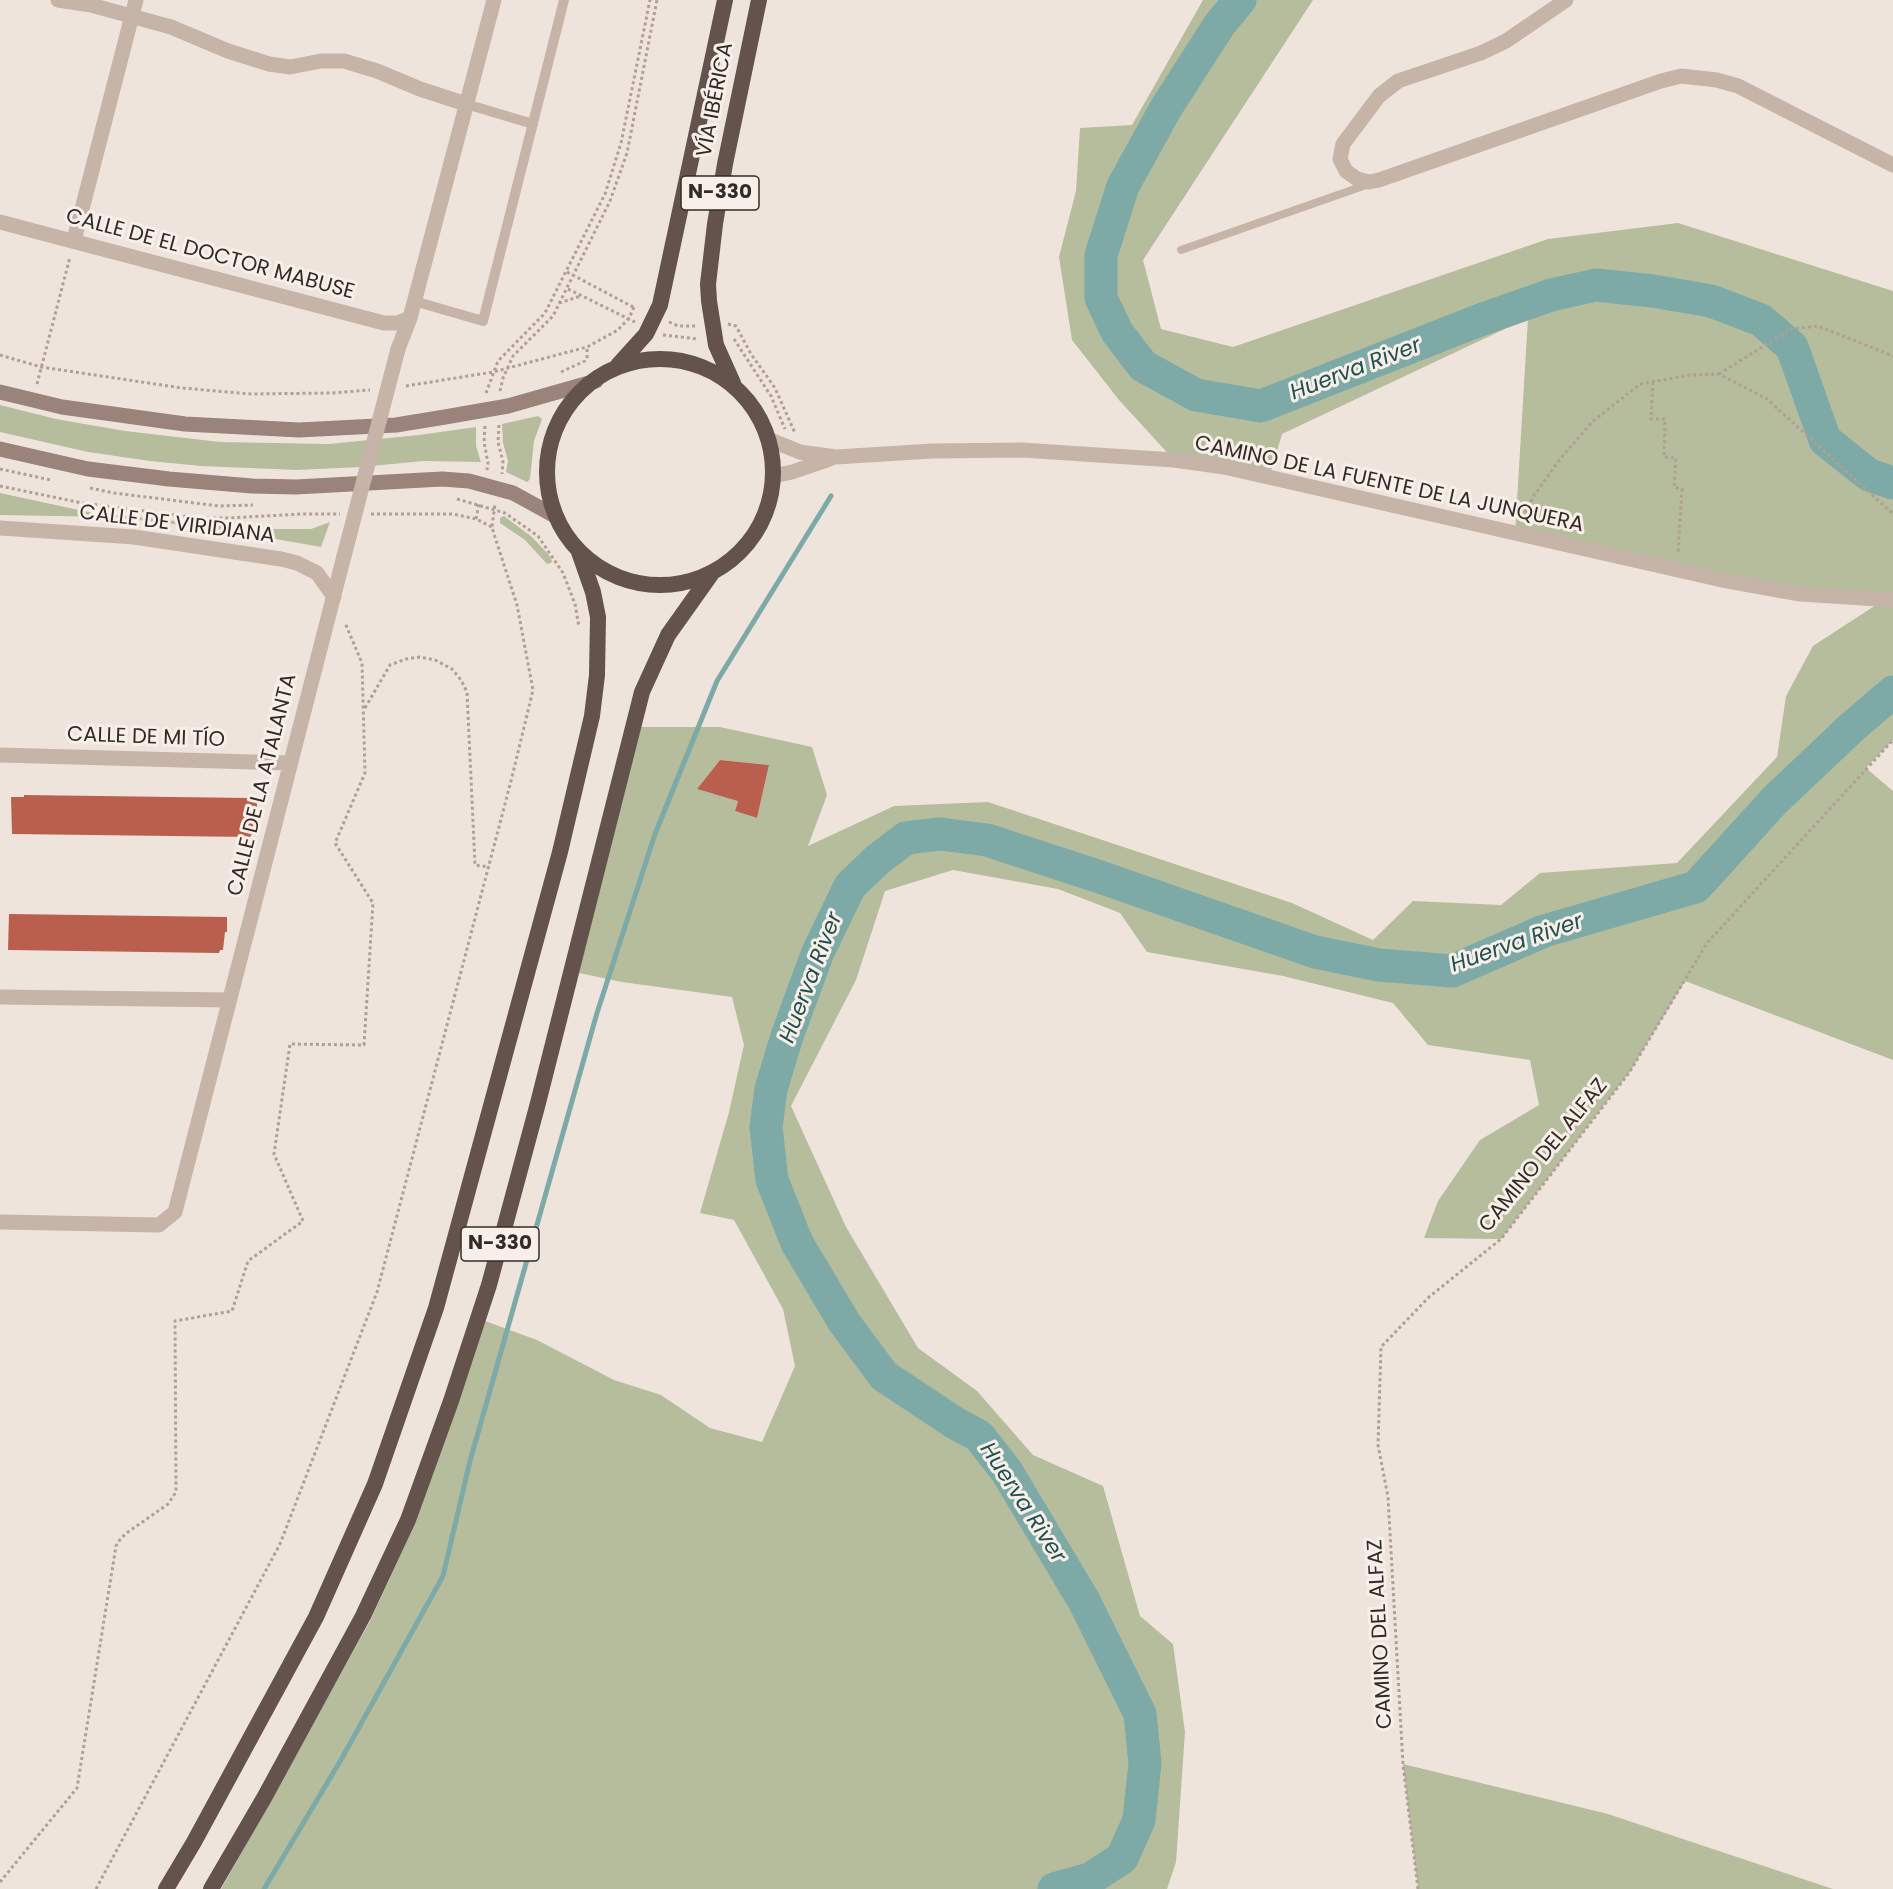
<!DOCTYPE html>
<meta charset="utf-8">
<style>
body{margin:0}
canvas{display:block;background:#efe4dc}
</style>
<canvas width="1893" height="1889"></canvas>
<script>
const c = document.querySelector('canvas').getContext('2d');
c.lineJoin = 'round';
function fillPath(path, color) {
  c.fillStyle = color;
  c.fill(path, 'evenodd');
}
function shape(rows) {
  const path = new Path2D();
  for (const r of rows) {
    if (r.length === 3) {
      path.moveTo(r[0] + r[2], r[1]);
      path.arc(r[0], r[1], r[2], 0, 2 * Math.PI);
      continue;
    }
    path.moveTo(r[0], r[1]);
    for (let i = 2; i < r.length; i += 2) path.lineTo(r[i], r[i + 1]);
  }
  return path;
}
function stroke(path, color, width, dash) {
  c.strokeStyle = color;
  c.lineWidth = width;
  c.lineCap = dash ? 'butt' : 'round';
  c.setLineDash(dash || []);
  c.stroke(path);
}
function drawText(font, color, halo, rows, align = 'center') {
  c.font = font + ' Poppins,sans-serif';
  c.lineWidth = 6;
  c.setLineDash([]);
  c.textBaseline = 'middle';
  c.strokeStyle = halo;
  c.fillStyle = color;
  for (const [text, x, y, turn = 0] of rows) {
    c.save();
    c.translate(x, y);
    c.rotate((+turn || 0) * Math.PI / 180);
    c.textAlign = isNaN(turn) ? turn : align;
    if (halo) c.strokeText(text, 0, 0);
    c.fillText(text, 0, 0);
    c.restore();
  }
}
const green = shape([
 [1203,0,1313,0,1143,260,1161,329,1233,347,1548,239,1678,223,1893,291,1893,740,1866,768,1893,791,1893,1060,1685,981,1629,1073,1501,1239,1424,1238,1438,1201,1480,1140,1539,1105,1530,1060,1428,1045,1393,1003,1283,976,1147,952,1120,913,1058,889,953,870,885,891,856,980,791,1106,846,1227,918,1348,977,1391,1033,1455,1103,1486,1140,1616,1173,1644,1185,1732,1176,1862,1167,1889,221,1889,370,1621,415,1524,485,1321,537,1340,614,1380,661,1395,710,1428,762,1442,795,1366,783,1309,734,1220,700,1213,729,1112,744,1045,732,997,622,982,579,973,641,727,720,727,812,747,827,795,808,846,894,806,988,802,1292,903,1373,940,1413,901,1501,905,1540,873,1677,863,1777,757,1786,696,1813,646,1882,601,1800,594,1515,534,1528,318,1282,434,1269,478,1174,460,1119,400,1072,340,1059,257,1076,191,1080,128,1132,125],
 [720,760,769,765,757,818,735,811,743,783,721,781,714,794,697,789],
 [0,405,56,419,125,431,220,442,329,444,419,435,476,427,476,446,481,462,423,461,361,467,297,470,201,466,150,461,88,452,0,432],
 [538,416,542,419,534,441,530,479,527,482,506,472,508,461,503,443,502,424],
 [0,493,88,512,255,529,311,529,330,522,321,547,225,530,112,517,0,515],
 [504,516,532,537,549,555,552,561,551,563,547,564,525,540,500,523,500,518],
 [1403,1764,1608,1814,1833,1889,1418,1889]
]);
const stream = shape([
 [264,1889,342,1758,443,1576,470,1461,597,1013,655,834,717,681,831,496]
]);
const river = shape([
 [1240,0,1220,24,1166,108,1123,186,1101,255,1101,298,1117,332,1143,366,1196,395,1261,406,1480,320,1551,295,1596,285,1653,291,1711,301,1761,320,1792,347,1825,440,1869,475,1893,483],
 [1054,1889,1090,1879,1122,1858,1139,1820,1145,1763,1140,1714,1084,1601,1007,1472,979,1436,955,1423,884,1376,844,1322,797,1243,772,1180,766,1127,771,1089,787,1036,818,952,850,886,877,860,906,838,940,834,987,840,1103,878,1315,952,1379,965,1452,971,1544,931,1696,887,1774,801,1851,728,1893,692]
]);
const building = shape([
 [720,760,769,765,757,818,735,811,738,801,697,789],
 [24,795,249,798,249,801,257,801,257,817,255,817,252,834,250,837,12,834,11,797,24,797],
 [9,914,227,917,227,932,225,932,223,950,220,950,219,953,8,950]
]);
const path = shape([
 [567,272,635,308],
 [568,289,635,322],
 [559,303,581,296],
 [669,322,678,326,695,326],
 [728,324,736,326,751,354,775,388,795,433],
 [663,335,698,339],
 [734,339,771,396,785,429],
 [0,355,41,367,182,388,251,394,331,393,370,390],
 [561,372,585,361,587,358,587,347],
 [1719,374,1791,329,1818,326,1893,356],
 [1653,382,1651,419,1665,419,1664,457,1676,458,1674,487,1682,489,1678,553],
 [37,384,70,257],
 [406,386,493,372,587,347,618,330,629,318,634,307],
 [500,391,503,378,513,356,553,316,610,201,627,153,657,0],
 [486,393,498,361,545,313,605,194,621,143,650,0],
 [499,425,498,442,503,462,502,474],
 [485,426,484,442,488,463,487,470],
 [0,469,51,480],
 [0,486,82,503,200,518,228,518,302,514,340,514],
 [90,488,114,493,219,506,253,505],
 [457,499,505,513,538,536,563,573,575,604,579,627],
 [371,514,453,514,476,519,492,527],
 [1523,518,1533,497,1560,459,1592,422,1640,384,1690,375,1719,374,1767,399,1893,514],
 [476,519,479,503],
 [365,708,390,665,406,659,420,657,435,660,452,669,461,680,467,692,475,865,489,867],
 [0,1882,77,1788,116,1546,121,1538,128,1532,168,1504,176,1492,175,1321,232,1311,248,1261,303,1221,274,1154,290,1044,364,1045,373,903,335,843,365,773,362,663,345,623],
 [96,1889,280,1544,377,1292,511,781,533,690,517,605,494,534,492,527,495,504],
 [1418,1889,1403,1764,1388,1497,1378,1445,1381,1347,1429,1297,1501,1239,1629,1073,1707,943,1893,740]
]);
const service = shape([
 [1181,250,1369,184]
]);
const pedestrian = shape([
 [466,104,533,124],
 [414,301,483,321,564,0]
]);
const minor = shape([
 [58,0,91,5,171,27,228,51,269,64,290,67,321,61,344,61,377,71,420,89,466,104],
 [1566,0,1506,41,1481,53,1398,81,1379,96,1343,144,1340,159,1346,171,1357,179,1369,182,1379,180,1661,81,1681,76,1717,80,1738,86,1893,165],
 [0,222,384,323,398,323,410,318],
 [74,240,136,0],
 [398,349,410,318,494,0],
 [768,439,800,452,836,457,932,451,1022,450,1174,460,1224,467,1722,580,1800,594,1893,600],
 [773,476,792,472,830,459],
 [0,528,134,537,281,559,297,563,317,573,334,597],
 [0,755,290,763],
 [0,997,229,1000],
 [0,1222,159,1225,175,1212,344,556]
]);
const secondary = shape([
 [0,392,62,407,185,424,299,430,396,425,445,417,508,406,596,381],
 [0,449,88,469,169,479,252,486,296,487,442,479,469,481,513,493,555,516]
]);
const trunk = shape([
 [660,472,113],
 [618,365,646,334,660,305,725,0],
 [733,383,716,345,709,301,708,284,715,224,725,164,759,0],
 [166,1889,194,1842,316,1617,375,1484,436,1308,560,852,592,716,597,675,598,617,593,592,579,552],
 [211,1889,264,1798,363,1616,408,1520,451,1401,489,1285,538,1103,642,692,668,635,712,573]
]);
const minorBridge = shape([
 [344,556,398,349]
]);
const shields = [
 [720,193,78],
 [500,1244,78]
];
const shieldNames = [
 ["N-330",720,193],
 ["N-330",500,1244]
];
const streetNames = [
 ["VÍA IBÉRICA",716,100,-79],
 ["CALLE DE EL DOCTOR MABUSE",210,255,15],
 ["CAMINO DE LA FUENTE DE LA JUNQUERA",1389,485,12],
 ["CALLE DE VIRIDIANA",177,525,7],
 ["CALLE DE MI TÍO",146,738,2],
 ["CALLE DE LA ATALANTA",263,785,-76],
 ["CAMINO DEL ALFAZ",1544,1156,-51],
 ["CAMINO DEL ALFAZ",1381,1634,-93]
];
const waterNames = [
 ["Huerva River",1356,370,-21],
 ["Huerva River",1517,944,-19],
 ["Huerva River",812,978,-69],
 ["Huerva River",1022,1503,57]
];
fillPath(green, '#b5bd9d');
stroke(stream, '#7daaa7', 5);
stroke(river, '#7daaa7', 33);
fillPath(building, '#ba5f4e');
stroke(path, '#b29e93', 3, [3, 3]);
stroke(service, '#c6b4a9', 8);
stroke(pedestrian, '#c6b4a9', 10);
stroke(minor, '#c6b4a9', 15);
stroke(secondary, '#9a837a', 15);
stroke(trunk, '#64524d', 16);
stroke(minorBridge, '#c6b4a9', 15);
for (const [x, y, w] of shields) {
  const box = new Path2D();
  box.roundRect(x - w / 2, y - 17, w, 34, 4.5);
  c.fillStyle = '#f7efe8';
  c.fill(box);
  stroke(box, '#342b28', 1.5);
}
drawText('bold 20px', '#342b28', null, shieldNames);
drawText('21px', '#342b28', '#f7efe8', streetNames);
drawText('italic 22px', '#215150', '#f7efe8', waterNames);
</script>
